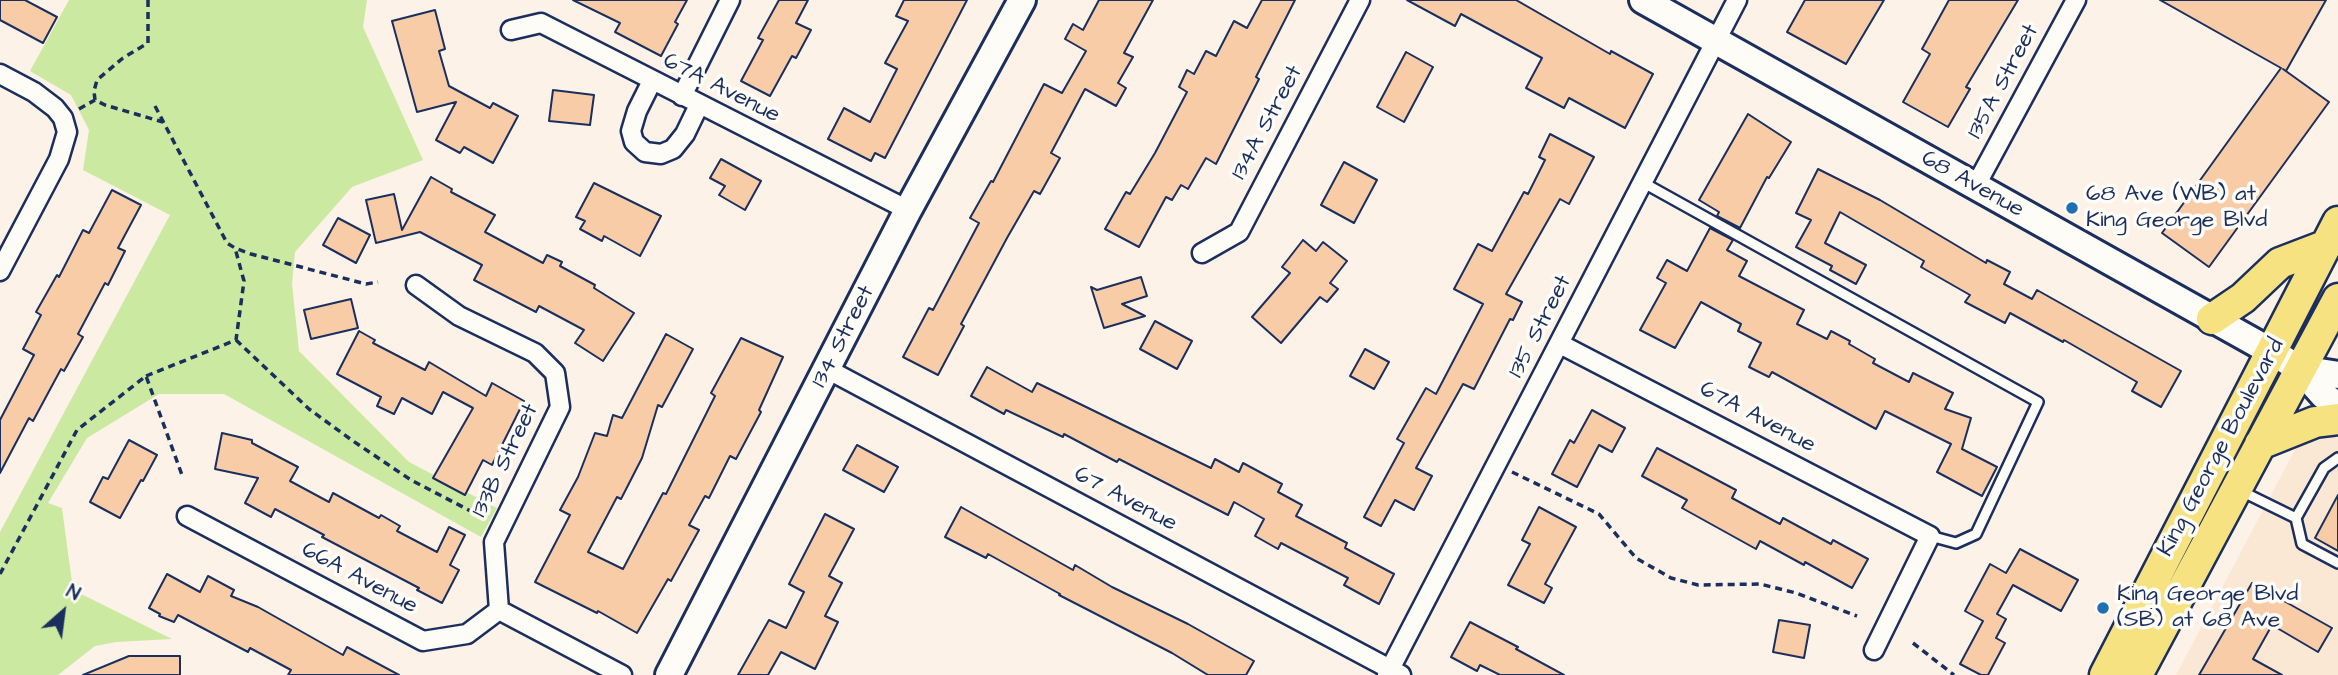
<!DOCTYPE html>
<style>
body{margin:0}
#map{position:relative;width:2338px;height:675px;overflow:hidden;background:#fcf2e7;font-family:"Architects Daughter",sans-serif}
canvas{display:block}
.north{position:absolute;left:28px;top:577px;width:70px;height:70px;-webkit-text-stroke:5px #fdfcf7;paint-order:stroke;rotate:28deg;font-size:19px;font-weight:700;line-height:28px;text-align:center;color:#1b2f5e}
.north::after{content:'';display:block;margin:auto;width:24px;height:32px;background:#1b2f5e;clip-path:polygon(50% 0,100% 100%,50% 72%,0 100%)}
</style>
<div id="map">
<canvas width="2338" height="675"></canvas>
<div class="north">N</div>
</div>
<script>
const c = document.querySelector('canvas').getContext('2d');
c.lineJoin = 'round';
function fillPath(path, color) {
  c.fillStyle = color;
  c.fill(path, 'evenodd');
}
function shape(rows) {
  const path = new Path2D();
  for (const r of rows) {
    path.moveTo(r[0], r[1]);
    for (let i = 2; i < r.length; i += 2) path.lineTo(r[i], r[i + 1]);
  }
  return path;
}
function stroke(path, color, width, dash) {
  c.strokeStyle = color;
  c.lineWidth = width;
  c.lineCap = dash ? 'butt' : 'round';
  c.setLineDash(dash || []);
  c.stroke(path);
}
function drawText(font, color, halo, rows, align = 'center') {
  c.font = font + ' "Architects Daughter",sans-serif';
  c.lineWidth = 7;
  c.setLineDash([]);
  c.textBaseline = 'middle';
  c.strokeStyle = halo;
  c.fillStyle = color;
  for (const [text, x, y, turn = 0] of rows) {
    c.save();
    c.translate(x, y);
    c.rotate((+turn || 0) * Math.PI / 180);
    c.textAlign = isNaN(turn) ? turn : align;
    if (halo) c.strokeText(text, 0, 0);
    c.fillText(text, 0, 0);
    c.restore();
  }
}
const built = shape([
 [2309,423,2338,439,2338,675,2176,675]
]);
const green = shape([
 [69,0,367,0,363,27,423,160,352,187,295,252,292,284,299,351,409,462,497,508,481,537,224,394,159,394,87,438,48,503,62,508,73,590,172,639,116,642,95,646,58,675,0,675,0,532,170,215,83,170,89,130,71,95,30,71]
]);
const building = shape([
 [0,0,25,0,57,17,43,43,0,20,0,0],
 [573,0,687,0,675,22,678,24,661,56,615,32,620,23,573,0],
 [779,0,808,0,796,23,811,30,796,58,792,56,770,96,741,81,763,40,758,38,779,0],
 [904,0,967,0,885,158,875,153,871,161,828,139,844,108,870,122,897,69,885,63,908,21,896,16,904,0],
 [1099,0,1153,0,1124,53,1133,57,1118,83,1126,88,1116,106,1085,89,1051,153,1060,158,1040,194,1034,191,1007,238,961,324,964,326,938,375,903,357,929,308,933,310,979,223,970,218,991,181,993,182,1044,84,1062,93,1086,51,1065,39,1073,24,1083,30,1099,0],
 [1262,0,1295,0,1256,77,1259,79,1216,164,1206,158,1188,189,1181,185,1172,200,1166,197,1139,247,1105,229,1126,192,1130,194,1155,153,1187,92,1179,87,1187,70,1194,74,1206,51,1216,56,1234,21,1247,28,1262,0],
 [1407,0,1516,0,1610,54,1611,51,1653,74,1625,128,1569,98,1564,108,1526,88,1542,58,1461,14,1455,26,1407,0],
 [1805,0,1884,0,1846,64,1787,32,1805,0],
 [1949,0,2018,0,1966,87,1970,89,1948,127,1903,102,1930,54,1922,49,1949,0],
 [2160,0,2326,0,2286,71,2283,69,2329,102,2209,267,2162,233,2281,68,2160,0],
 [435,10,445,49,439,51,449,86,490,108,493,103,518,116,493,163,464,147,460,153,436,140,456,102,417,112,392,21,435,10],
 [1406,52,1433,67,1404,122,1377,107,1406,52],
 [553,90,594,95,590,125,549,121,553,90],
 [1748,114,1791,142,1769,178,1767,177,1740,228,1717,216,1719,212,1699,200,1748,114],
 [1550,134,1594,157,1569,204,1560,199,1506,294,1522,302,1513,320,1510,319,1474,389,1463,384,1416,468,1432,476,1414,510,1395,500,1381,526,1364,517,1404,443,1397,439,1426,388,1436,394,1483,304,1454,289,1478,244,1492,251,1524,192,1528,194,1545,160,1539,157,1550,134],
 [721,159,761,181,745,210,719,195,725,186,710,178,721,159],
 [1344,162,1377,180,1354,223,1321,205,1344,162],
 [1818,169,1880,200,1986,263,1987,260,2010,272,2004,284,2032,299,2037,290,2181,371,2161,407,2132,391,2137,382,2064,340,2063,342,2010,313,2005,323,1965,302,1970,295,1921,267,1924,261,1840,212,1825,243,1866,265,1856,284,1830,270,1832,266,1796,247,1811,220,1796,213,1818,169],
 [431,177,452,189,451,192,495,215,485,232,543,263,547,255,562,262,560,266,595,285,594,288,634,313,603,361,575,343,584,330,539,306,536,312,474,280,482,265,420,232,376,243,366,200,394,194,402,230,431,177],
 [594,183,661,216,640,256,604,236,602,241,580,229,585,221,576,217,594,183],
 [112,190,141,205,118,248,125,251,108,285,105,283,78,334,83,337,64,371,61,369,33,421,29,418,0,473,0,420,34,355,23,349,41,315,36,312,57,275,59,277,83,230,89,233,112,190],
 [338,218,370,235,356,263,323,245,338,218],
 [1710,228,1733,240,1727,250,1747,261,1739,276,1804,310,1797,324,1827,339,1831,331,1850,341,1849,344,1875,359,1873,363,1909,382,1913,373,1953,393,1945,409,1971,418,1962,449,1997,467,1982,496,1937,472,1951,444,1885,411,1876,429,1772,372,1769,377,1749,367,1761,343,1738,331,1741,324,1701,302,1675,348,1640,330,1666,283,1657,278,1667,260,1687,271,1710,228],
 [1303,240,1316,251,1323,242,1347,261,1330,283,1338,289,1327,302,1320,297,1281,343,1252,317,1290,273,1282,267,1303,240],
 [1141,277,1147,296,1122,304,1145,316,1104,328,1091,287,1097,290,1141,277],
 [351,299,358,328,311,339,304,310,351,299],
 [1155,321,1192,341,1177,369,1140,349,1155,321],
 [359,331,375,340,373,343,425,370,429,362,486,396,492,383,524,401,492,465,483,460,465,495,433,478,473,408,443,392,432,414,402,398,394,414,377,406,381,397,337,374,359,331],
 [666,334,693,349,662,407,658,405,642,458,621,499,617,497,588,552,623,569,663,493,666,494,715,396,711,393,741,338,783,357,759,410,761,412,736,459,730,456,709,498,705,496,689,525,699,530,671,581,668,579,637,633,598,611,597,613,535,582,570,515,560,510,578,477,595,433,607,436,613,415,622,418,666,334],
 [1365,349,1389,362,1374,389,1350,376,1365,349],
 [987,367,1032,392,1037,383,1211,468,1215,459,1239,472,1243,463,1282,484,1278,492,1302,505,1296,516,1347,543,1345,548,1394,574,1379,604,1344,585,1348,578,1281,543,1278,549,1255,536,1264,519,1234,502,1228,515,1119,459,1117,462,1064,434,1063,437,1006,410,1004,414,971,396,987,367],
 [1592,410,1625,428,1612,452,1599,445,1577,487,1552,474,1570,440,1574,443,1592,410],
 [222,433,252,440,252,443,298,467,290,481,329,502,333,493,379,518,381,515,400,526,397,531,437,552,449,527,465,535,450,565,459,570,442,603,417,590,419,588,322,537,324,535,275,509,271,517,245,503,258,478,215,469,222,433],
 [129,440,157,455,143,481,141,480,120,518,90,502,103,477,108,479,129,440],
 [857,445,898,467,884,492,843,470,857,445],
 [1657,448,1736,490,1732,498,1780,524,1783,518,1831,544,1833,540,1868,559,1852,588,1805,562,1804,565,1760,541,1756,549,1682,508,1687,500,1642,476,1657,448],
 [2338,495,2338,551,2315,538,2338,495],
 [961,507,1073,570,1075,565,1112,587,1188,624,1254,661,1246,675,1208,675,1172,653,1059,595,1060,594,988,554,986,558,945,537,961,507],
 [1539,507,1576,527,1545,584,1552,588,1544,603,1508,585,1530,544,1522,540,1539,507],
 [825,514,854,529,829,576,842,583,825,616,838,622,815,669,781,652,768,675,738,675,769,620,786,628,804,592,789,584,825,514],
 [2020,549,2078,580,2061,611,2013,585,1997,614,2006,619,1996,638,2005,643,1988,675,1981,675,1960,664,1983,621,1965,611,1990,564,2006,573,2020,549],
 [167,574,200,592,208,576,234,590,231,596,258,607,343,655,347,647,399,675,288,675,291,670,250,648,248,652,178,615,174,622,159,616,160,614,149,608,167,574],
 [2252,583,2332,628,2318,652,2272,625,2253,659,2282,675,2199,675,2252,583],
 [1779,620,1810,625,1804,658,1773,652,1779,620],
 [1470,622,1518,647,1516,649,1564,675,1500,675,1480,665,1477,671,1451,657,1470,622],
 [129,656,180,656,180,675,83,675,129,656]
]);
const path = shape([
 [148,0,148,43,123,58,97,80,94,91,95,100,105,105,163,122],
 [155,106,227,243,235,248,251,254,366,284,378,282],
 [79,109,95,100],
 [2072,208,2077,199],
 [236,340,309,409,353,441,411,480,486,519],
 [146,376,236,340,244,281,235,248],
 [1512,472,1599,514,1636,558,1671,578,1698,585,1760,584,1796,593,1857,616],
 [0,574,77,430,146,376,182,475],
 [1913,643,1954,675]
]);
const lane = shape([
 [1642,182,2038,402,1976,534,1956,543,1930,536],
 [2241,491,2296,518,2324,468,2338,458],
 [2296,518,2302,544,2338,563]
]);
const street = shape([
 [511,30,541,23,908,210],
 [0,74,34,92,55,108,63,118,67,132,59,159,0,271],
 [652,81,637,111,631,131,634,142,645,152,661,154,673,149,685,134,699,105],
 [682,96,730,0],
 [1975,187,2076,0],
 [1202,253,1239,232,1360,0],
 [416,285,459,316,535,353,555,373,560,407,494,542,499,610],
 [1560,344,1930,536,1874,650],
 [827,369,1401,675],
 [187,516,423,641,467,634,499,610],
 [499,610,622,675],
 [1387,675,1737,0]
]);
const secondary = shape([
 [1643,0,2272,352,2300,369,2323,395,2338,406],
 [2300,369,2338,375],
 [669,675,908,210,1022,0]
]);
const primary = shape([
 [2212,319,2243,298,2280,263,2327,245],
 [2260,444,2315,422,2338,419],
 [2105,675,2338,222],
 [2137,675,2338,299]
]);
const markers = [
 [2072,208,7,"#1f6fb2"],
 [2103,608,7,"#1f6fb2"]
];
const streetNames = [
 ["135A Street",2004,82,-62],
 ["67A Avenue",721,89,27],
 ["134A Street",1268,123,-62],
 ["68 Avenue",1972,185,29],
 ["135 Street",1541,327,-63],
 ["134 Street",844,337,-63],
 ["67A Avenue",1757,418,28],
 ["King George Boulevard",2222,448,-62],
 ["133B Street",506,461,-64],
 ["67 Avenue",1125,500,28],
 ["66A Avenue",359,579,28]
];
const poiNames = [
 ["68 Ave (WB) at",2086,195],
 ["King George Blvd",2086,221],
 ["King George Blvd",2117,595],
 ["(SB) at 68 Ave",2117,621]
];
fillPath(built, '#fae7d4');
fillPath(green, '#cbe9a1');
fillPath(building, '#f7cca6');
stroke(building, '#1b2f5e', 2);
stroke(lane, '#1b2f5e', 14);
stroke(street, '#1b2f5e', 23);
stroke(secondary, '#1b2f5e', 32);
stroke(primary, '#1b2f5e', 35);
stroke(path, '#1b2f5e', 3.5, [7, 5]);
stroke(lane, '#fdfcf7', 9);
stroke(street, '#fdfcf7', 18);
stroke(secondary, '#fdfcf7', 26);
stroke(primary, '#f7e281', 30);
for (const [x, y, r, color] of markers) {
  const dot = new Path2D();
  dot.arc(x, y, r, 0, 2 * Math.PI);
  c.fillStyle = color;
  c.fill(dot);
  stroke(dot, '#fdfcf7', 2.5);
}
drawText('23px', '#1b2f5e', '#fdfcf7', streetNames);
drawText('23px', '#1b2f5e', '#fdfcf7', poiNames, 'left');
</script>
